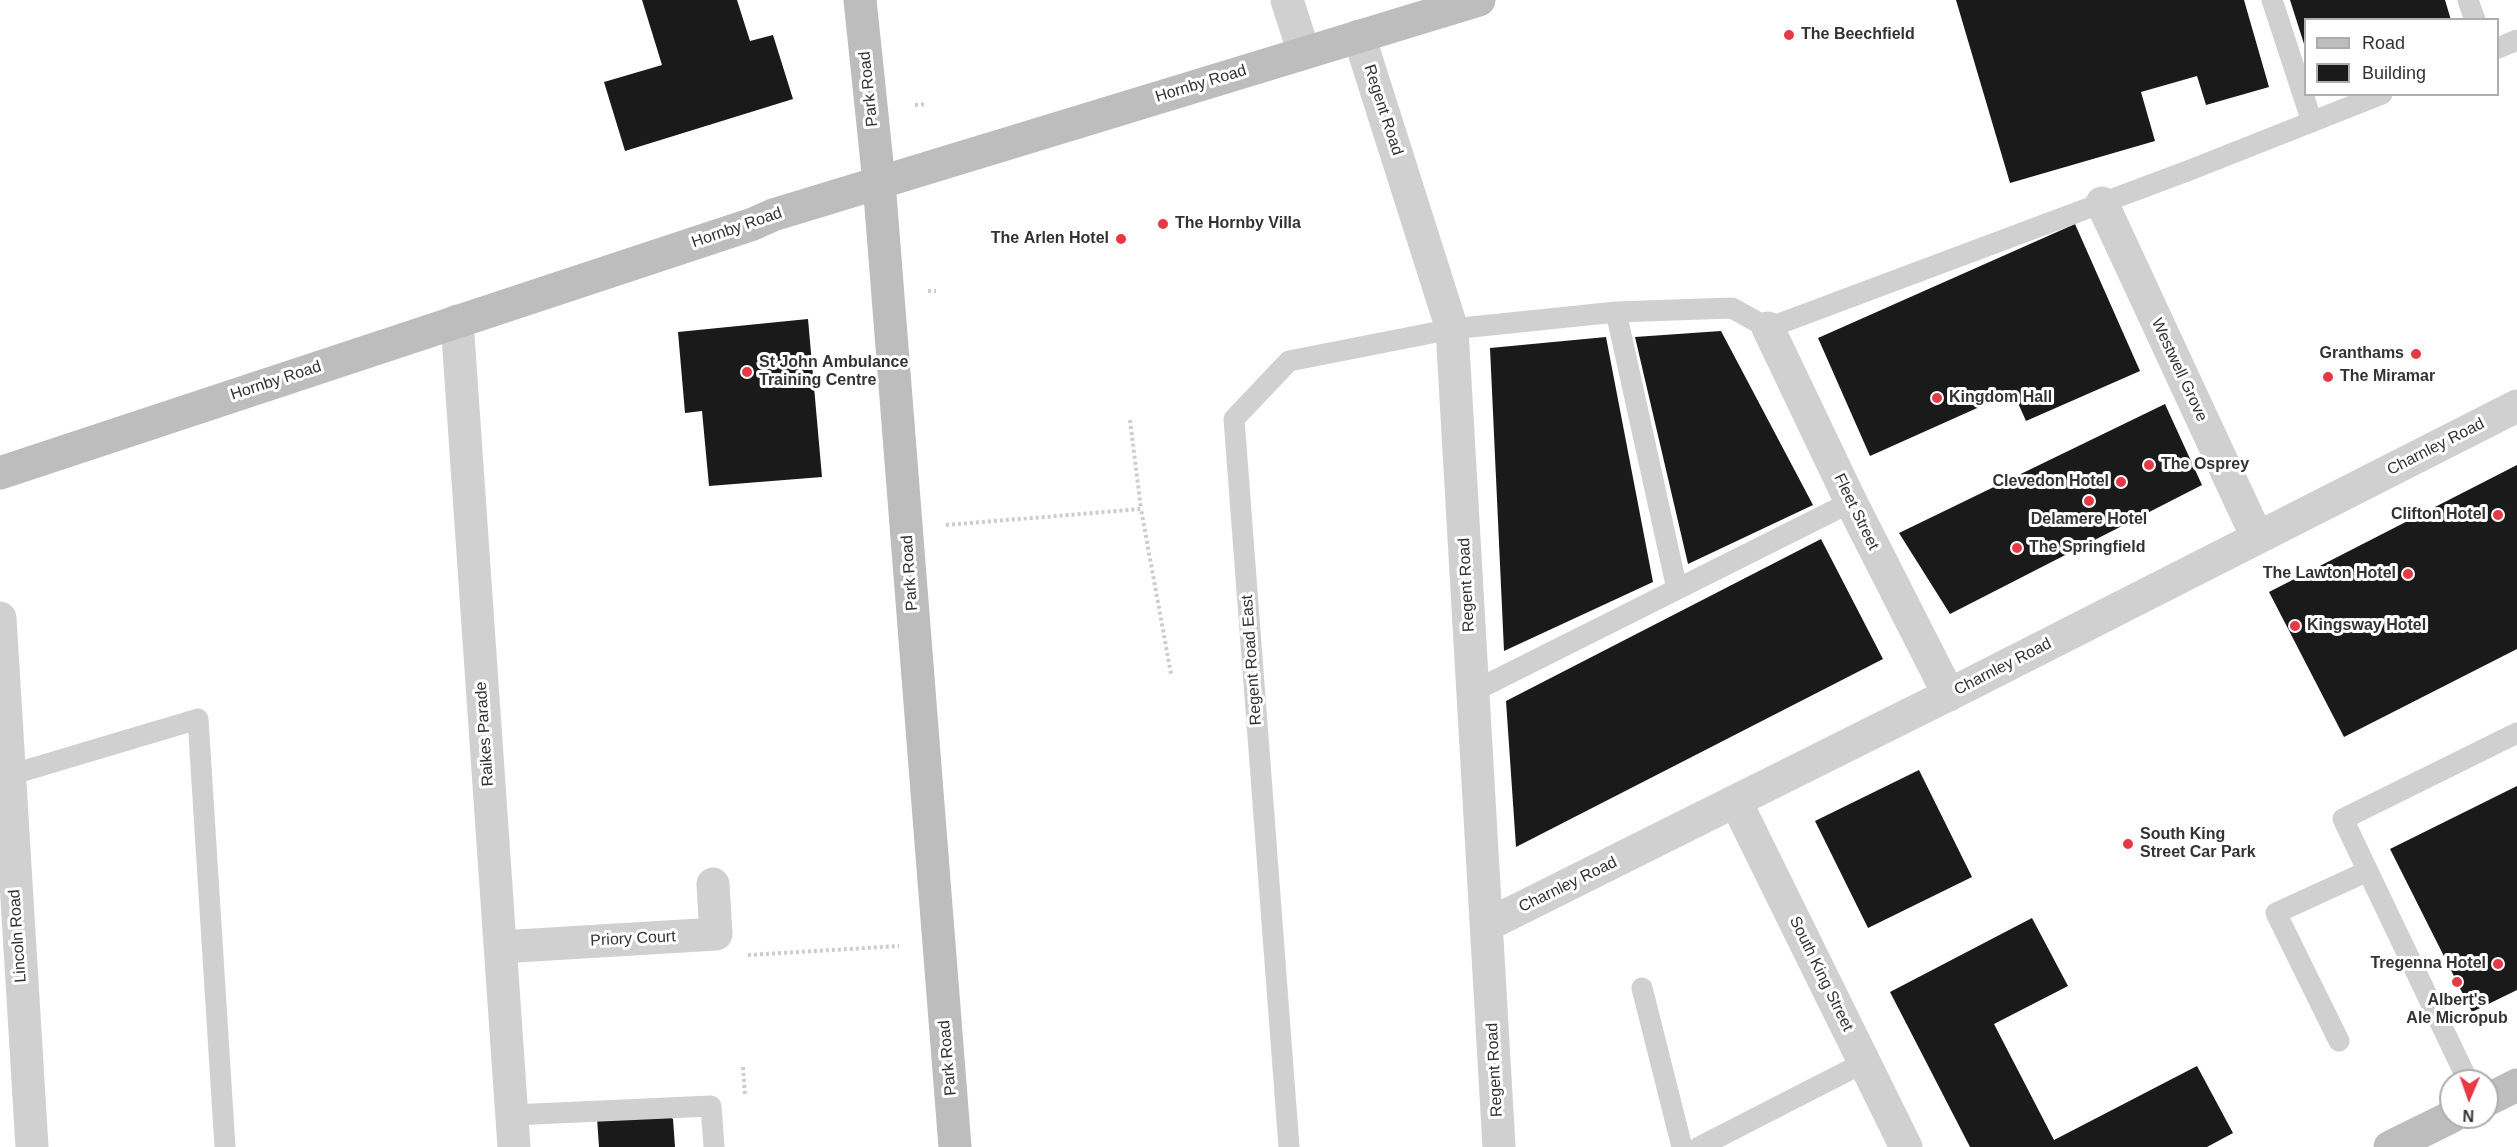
<!DOCTYPE html>
<style>
body{margin:0}
#map{position:relative;width:2517px;height:1147px;overflow:hidden;background:#fff;font-family:Arial,sans-serif}
canvas{display:block}
.legend{position:absolute;left:2304px;top:18px;width:195px;height:78px;box-sizing:border-box;background:#fff;border:2px solid #adadad;margin:0;padding:8px 10px;list-style:none;font-size:18px;color:#333}
.legend li{display:flex;align-items:center;gap:12px;height:30px}
.legend b{width:30px;border:2px solid #adadad}
.north{position:absolute;left:2439px;top:1069px;width:60px;height:60px;box-sizing:border-box;background:#fff;border:2px solid #adadad;border-radius:50%;rotate:182deg;font-size:16px;font-weight:700;line-height:24px;text-align:center;color:#333}
.north::after{content:'';display:block;margin:auto;width:21px;height:27px;background:#e63946;clip-path:polygon(50% 0,100% 100%,50% 72%,0 100%)}
</style>
<div id="map">
<canvas width="2517" height="1147"></canvas>
<ul class="legend">
<li><b style="height:8px;background:#bdbdbd"></b>Road</li>
<li><b style="height:16px;background:#1a1a1a"></b>Building</li>
</ul>
<div class="north">N</div>
</div>
<script>
const c = document.querySelector('canvas').getContext('2d');
c.lineJoin = 'round';
function fillPath(path, color) {
  c.fillStyle = color;
  c.fill(path, 'evenodd');
}
function shape(rows) {
  const path = new Path2D();
  for (const r of rows) {
    path.moveTo(r[0], r[1]);
    for (let i = 2; i < r.length; i += 2) path.lineTo(r[i], r[i + 1]);
  }
  return path;
}
function stroke(path, color, width, dash) {
  c.strokeStyle = color;
  c.lineWidth = width;
  c.lineCap = dash ? 'butt' : 'round';
  c.setLineDash(dash || []);
  c.stroke(path);
}
function drawText(font, color, halo, rows, align = 'center') {
  c.font = font + ' Arial,sans-serif';
  c.lineWidth = 6;
  c.setLineDash([]);
  c.textBaseline = 'middle';
  c.strokeStyle = halo;
  c.fillStyle = color;
  for (const [text, x, y, turn = 0] of rows) {
    c.save();
    c.translate(x, y);
    c.rotate((+turn || 0) * Math.PI / 180);
    c.textAlign = isNaN(turn) ? turn : align;
    if (halo) c.strokeText(text, 0, 0);
    c.fillText(text, 0, 0);
    c.restore();
  }
}
const building = shape([
 [642,0,737,0,750,41,773,35,793,99,625,151,604,82,662,65],
 [1956,0,2244,0,2269,87,2206,105,2197,76,2141,92,2155,141,2010,183],
 [2290,0,2445,0,2451,20,2306,20,2305,47],
 [2075,224,2140,371,2026,421,2013,392,1870,456,1818,338],
 [808,319,822,477,709,486,702,411,685,413,678,332],
 [1721,331,1813,505,1688,564,1635,337],
 [1606,337,1653,582,1504,651,1490,348],
 [2165,404,2202,485,1950,614,1899,533],
 [2517,465,2517,649,2344,737,2269,592],
 [1821,539,1883,659,1516,847,1506,701],
 [1919,770,1972,877,1868,928,1815,821],
 [2517,786,2517,990,2472,1012,2390,849],
 [2032,918,2068,986,1994,1024,2054,1140,2197,1066,2233,1133,2207,1147,1970,1147,1890,992],
 [666,1113,673,1119,675,1147,599,1147,597,1118]
]);
const path = shape([
 [915,105,927,104],
 [928,291,936,291],
 [1130,420,1141,509],
 [946,525,1141,509,1171,674],
 [748,955,899,946],
 [743,1067,745,1095]
]);
const lane = shape([
 [2272,0,2312,122],
 [2468,0,2475,20],
 [2498,48,2517,40],
 [1616,312,1677,589],
 [1474,691,1851,502],
 [0,778,198,719,225,1147],
 [1642,988,1682,1147],
 [2339,1041,2276,913,2368,871],
 [2468,1081,2343,819,2517,733],
 [512,1115,711,1106,714,1147],
 [1289,1147,1234,419,1289,361,1452,329,1616,312,1732,308,1768,328,2190,170,2382,94],
 [1699,1147,1865,1062]
]);
const street = shape([
 [1287,0,1304,53],
 [1359,36,1452,329,1499,1147],
 [2102,203,2257,537],
 [457,321,514,1147],
 [1768,328,1851,502,1949,695],
 [0,618,32,1147],
 [1736,802,1906,1147],
 [1487,925,1968,685,2517,406],
 [500,947,716,934,713,884]
]);
const secondary = shape([
 [860,0,879,182,955,1147],
 [0,473,753,224,773,215,1479,0],
 [2487,1100,2517,1085],
 [2390,1147,2451,1117]
]);
const markers = [
 [1789,35,6,"#e63946"],
 [1163,224,6,"#e63946"],
 [1121,239,6,"#e63946"],
 [2416,354,6,"#e63946"],
 [747,372,6,"#e63946"],
 [2328,377,6,"#e63946"],
 [1937,398,6,"#e63946"],
 [2149,465,6,"#e63946"],
 [2121,482,6,"#e63946"],
 [2089,501,6,"#e63946"],
 [2498,515,6,"#e63946"],
 [2017,548,6,"#e63946"],
 [2408,574,6,"#e63946"],
 [2295,626,6,"#e63946"],
 [2128,844,6,"#e63946"],
 [2498,964,6,"#e63946"],
 [2457,982,6,"#e63946"]
];
const poiNames = [
 ["The Beechfield",1801,35],
 ["The Hornby Villa",1175,224],
 ["The Arlen Hotel",1109,239,"right"],
 ["Granthams",2404,354,"right"],
 ["St John Ambulance",759,363],
 ["Training Centre",759,381],
 ["The Miramar",2340,377],
 ["Kingdom Hall",1949,398],
 ["The Osprey",2161,465],
 ["Clevedon Hotel",2109,482,"right"],
 ["Clifton Hotel",2486,515,"right"],
 ["Delamere Hotel",2089,520,"center"],
 ["The Springfield",2029,548],
 ["The Lawton Hotel",2396,574,"right"],
 ["Kingsway Hotel",2307,626],
 ["South King",2140,835],
 ["Street Car Park",2140,853],
 ["Tregenna Hotel",2486,964,"right"],
 ["Albert's",2457,1001,"center"],
 ["Ale Micropub",2457,1019,"center"]
];
const streetNames = [
 ["Hornby Road",1201,84,-17],
 ["Park Road",869,89,-96],
 ["Regent Road",1383,110,72],
 ["Hornby Road",737,228,-19],
 ["Westwell Grove",2179,370,65],
 ["Hornby Road",276,381,-18],
 ["Charnley Road",2436,447,-27],
 ["Fleet Street",1856,512,64],
 ["Park Road",910,573,-94],
 ["Regent Road",1467,585,-93],
 ["Regent Road East",1252,660,-94],
 ["Charnley Road",2003,667,-27],
 ["Raikes Parade",485,734,-94],
 ["Charnley Road",1568,885,-26],
 ["Lincoln Road",18,936,-94],
 ["Priory Court",633,939,-3],
 ["South King Street",1821,974,64],
 ["Park Road",948,1058,-95],
 ["Regent Road",1495,1070,-93]
];
fillPath(building, '#1a1a1a');
stroke(path, '#cdcdcd', 4, [3, 3]);
stroke(lane, '#d0d0d0', 21);
stroke(street, '#d0d0d0', 33);
stroke(secondary, '#bdbdbd', 33);
for (const [x, y, r, color] of markers) {
  const dot = new Path2D();
  dot.arc(x, y, r, 0, 2 * Math.PI);
  c.fillStyle = color;
  c.fill(dot);
  stroke(dot, '#fff', 2);
}
drawText('bold 16px', '#333', '#fff', poiNames, 'left');
drawText('16px', '#333', '#fff', streetNames);
</script>
